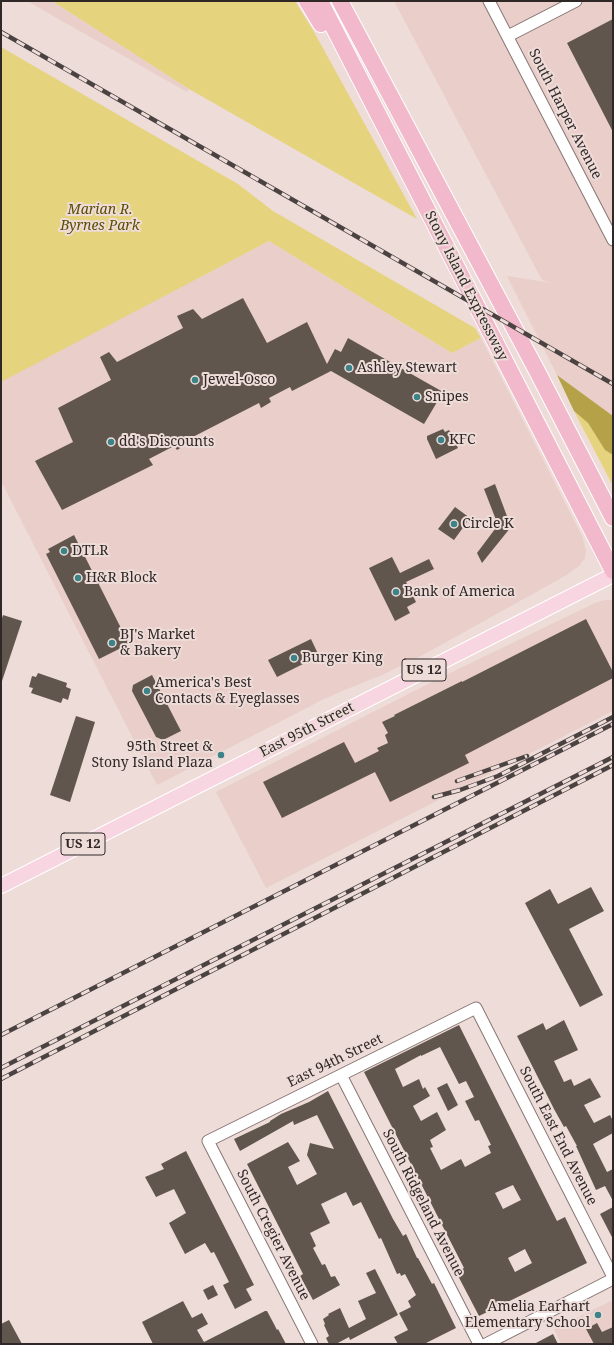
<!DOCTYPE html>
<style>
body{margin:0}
#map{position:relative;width:614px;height:1345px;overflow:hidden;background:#eedcd9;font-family:"Noto Serif",serif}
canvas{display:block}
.frame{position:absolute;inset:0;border:2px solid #2f2827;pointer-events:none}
</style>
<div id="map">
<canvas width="614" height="1345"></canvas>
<div class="frame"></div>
</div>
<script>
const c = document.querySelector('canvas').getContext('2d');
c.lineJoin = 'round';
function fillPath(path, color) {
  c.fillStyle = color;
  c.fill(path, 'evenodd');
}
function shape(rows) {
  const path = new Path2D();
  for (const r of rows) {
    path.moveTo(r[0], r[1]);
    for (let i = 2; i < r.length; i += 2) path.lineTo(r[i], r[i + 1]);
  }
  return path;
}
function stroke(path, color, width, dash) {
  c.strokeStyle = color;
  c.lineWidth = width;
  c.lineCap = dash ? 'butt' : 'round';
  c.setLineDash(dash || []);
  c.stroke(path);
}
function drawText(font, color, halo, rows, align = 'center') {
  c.font = font + ' "Noto Serif",serif';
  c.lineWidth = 4;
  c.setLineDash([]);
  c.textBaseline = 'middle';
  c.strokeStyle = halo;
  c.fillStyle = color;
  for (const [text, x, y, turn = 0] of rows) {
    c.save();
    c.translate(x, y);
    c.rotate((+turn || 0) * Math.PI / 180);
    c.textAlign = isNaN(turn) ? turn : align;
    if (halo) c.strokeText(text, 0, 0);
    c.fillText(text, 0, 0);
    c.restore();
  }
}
const built = shape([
 [27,1,52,1,189,89,187,92],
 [394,1,613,1,613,416,557,375,507,276,552,283,542,280],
 [269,241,452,353,481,338,582,536,586,551,585,558,579,566,565,576,421,656,382,675,342,691,322,700,157,785,1,481,1,380],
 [605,600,613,600,613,711,266,888,216,792,444,676,595,603],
 [613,1300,613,1344,561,1344,554,1329]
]);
const green = shape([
 [52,1,295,1,313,30,417,219,189,89],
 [1,47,238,184,273,211,475,328,481,338,452,353,269,241,1,382],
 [574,411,588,423,605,450,613,455,613,486]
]);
const forest = shape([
 [557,375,613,416,613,455,605,450,588,423,574,411]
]);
const building = shape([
 [613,19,613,132,567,43],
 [243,298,267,343,307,322,327,364,335,349,341,352,348,338,443,392,424,424,331,371,292,391,290,387,269,398,271,402,261,408,259,403,185,441,187,444,177,450,174,446,149,459,153,465,62,510,35,461,73,442,58,408,111,380,100,357,109,352,117,362,183,328,177,316,193,309,202,319],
 [443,429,445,432,449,430,458,448,436,459,427,439,427,436],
 [495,484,511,527,482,563,477,553,498,525,484,489],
 [455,507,470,518,454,540,438,529],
 [74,535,129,644,99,659,46,554,50,552,48,549],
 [392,557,400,573,429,559,434,569,406,582,416,602,407,607,410,613,395,621,369,568],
 [3,615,22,621,2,681,1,680,1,621],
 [586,619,613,672,613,678,465,755,469,763,390,802,375,772,282,818,263,782,344,742,355,763,379,751,377,748,388,743,385,735,388,733,382,722,395,716,394,715,462,681,462,682],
 [311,639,319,656,277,677,268,660],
 [38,673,67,683,66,687,71,689,68,700,63,698,61,703,31,693,33,688,29,687,32,676,36,677],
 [152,675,181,731,163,740,156,737,132,691,133,685],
 [76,716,95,722,70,802,50,795],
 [591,887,604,911,569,929,603,995,580,1007,525,903,550,889,558,904],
 [564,1020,578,1050,554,1061,564,1082,571,1079,574,1086,590,1078,601,1097,584,1105,594,1123,610,1115,613,1121,613,1133,593,1144,607,1172,613,1169,613,1201,605,1186,596,1190,576,1146,577,1146,566,1126,564,1127,554,1109,517,1036,543,1023,546,1030],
 [459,1025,557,1221,565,1217,587,1263,479,1316,456,1272,464,1268,364,1072],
 [440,1047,459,1084,466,1081,474,1097,465,1101,475,1121,479,1120,491,1145,488,1146,491,1153,465,1167,461,1159,441,1170,430,1148,433,1147,430,1140,446,1130,437,1112,421,1121,413,1106,430,1096,425,1087,423,1089,419,1079,403,1087,395,1069,421,1055,421,1056],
 [513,1185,521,1200,503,1209,495,1193],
 [525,1249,532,1263,515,1272,508,1258],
 [447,1083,458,1105,448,1111,437,1088],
 [328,1091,393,1219,403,1236,406,1234,417,1258,418,1258,432,1284,434,1283,456,1328,424,1344,398,1344,394,1337,408,1330,399,1313,411,1307,408,1301,416,1295,405,1274,401,1276,400,1273,397,1274,381,1238,379,1239,361,1202,353,1206,346,1192,321,1204,330,1223,310,1233,316,1246,313,1248,322,1265,325,1264,331,1277,335,1276,340,1285,313,1300,300,1276,303,1274,247,1164,288,1142,300,1161,288,1167,297,1185,317,1174,307,1155,310,1143,334,1149,317,1115,294,1125,293,1121,240,1151,234,1139,270,1122,270,1121,281,1114,309,1102],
 [186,1151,254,1285,246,1289,252,1300,235,1309,223,1285,229,1282,214,1252,211,1253,205,1243,185,1254,169,1223,186,1213,174,1189,156,1197,145,1177,164,1169,161,1164],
 [613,1207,613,1239,600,1214],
 [375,1269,398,1315,350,1340,349,1337,336,1344,329,1344,326,1338,329,1336,324,1325,325,1324,323,1319,329,1315,328,1314,340,1308,349,1328,366,1319,358,1301,376,1293,366,1273],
 [213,1285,218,1295,208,1300,203,1290],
 [183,1301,192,1318,202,1313,208,1324,197,1330,204,1342,265,1311,267,1311,274,1324,277,1330,278,1329,286,1344,153,1344,142,1322],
 [9,1320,22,1344,1,1344,1,1324],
 [597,1323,602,1332,613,1327,613,1344,594,1344,586,1329],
 [553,1334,558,1344,534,1344]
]);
const minor = shape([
 [489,1,613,240],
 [508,36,576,1],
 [341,1075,479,1344],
 [312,1344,208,1141,476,1008,613,1277],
 [486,1344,613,1279]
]);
const major = shape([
 [1,886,613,575]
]);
const highway = shape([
 [307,1,321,24],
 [320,1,613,571],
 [340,1,537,371,613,518]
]);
const rail = shape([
 [1,32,613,384],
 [457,781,527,756],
 [434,797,460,790,498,776,613,717],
 [1,1035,613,724],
 [1,1068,613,757],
 [1,1079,613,765]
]);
const markers = [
 [349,368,4,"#3b8387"],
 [195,380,4,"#3b8387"],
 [417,397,4,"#3b8387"],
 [441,440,4,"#3b8387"],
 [111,442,4,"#3b8387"],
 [454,524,4,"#3b8387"],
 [64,551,4,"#3b8387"],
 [78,578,4,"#3b8387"],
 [396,592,4,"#3b8387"],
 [112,643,4,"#3b8387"],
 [294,658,4,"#3b8387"],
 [147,691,4,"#3b8387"],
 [221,755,4,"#3b8387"],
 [598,1315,4,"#3b8387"]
];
const shields = [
 [424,670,44],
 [83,844,44]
];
const shieldNames = [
 ["US 12",424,670],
 ["US 12",83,844]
];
const streetNames = [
 ["South Harper Avenue",565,114,63],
 ["Stony Island Expressway",466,286,63],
 ["East 95th Street",307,730,-27],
 ["East 94th Street",335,1061,-26],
 ["South East End Avenue",558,1136,63],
 ["South Ridgeland Avenue",423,1203,63],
 ["South Cregier Avenue",273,1235,63]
];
const parkNames = [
 ["Marian R.",100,210],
 ["Byrnes Park",100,226]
];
const poiNames = [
 ["Ashley Stewart",357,368],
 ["Jewel-Osco",203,380],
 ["Snipes",425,397],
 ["KFC",449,440],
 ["dd's Discounts",119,442],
 ["Circle K",462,524],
 ["DTLR",72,551],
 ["H&R Block",86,578],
 ["Bank of America",404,592],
 ["BJ's Market",120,635],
 ["& Bakery",120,651],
 ["Burger King",302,658],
 ["America's Best",155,683],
 ["Contacts & Eyeglasses",155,699],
 ["95th Street &",213,747,"right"],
 ["Stony Island Plaza",213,763,"right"],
 ["Amelia Earhart",590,1307,"right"],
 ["Elementary School",590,1323,"right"]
];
fillPath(built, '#e9cec9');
fillPath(green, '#e6d37e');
fillPath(forest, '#b5a248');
fillPath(building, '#61564d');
stroke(minor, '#877674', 13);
stroke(major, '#fff', 16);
stroke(highway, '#fff', 18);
stroke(minor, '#fff', 11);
stroke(major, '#f7d5e1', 14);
stroke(highway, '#f2b9cd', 16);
stroke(rail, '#4b4341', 4.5);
stroke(rail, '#eedcd9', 3, [9]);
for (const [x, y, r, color] of markers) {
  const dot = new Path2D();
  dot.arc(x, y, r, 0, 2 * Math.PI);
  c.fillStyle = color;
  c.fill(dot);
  stroke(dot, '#eedcd9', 1.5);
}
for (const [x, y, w] of shields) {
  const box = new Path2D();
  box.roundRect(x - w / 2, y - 11, w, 22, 3);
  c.fillStyle = '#eedcd9';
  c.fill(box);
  stroke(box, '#2f2827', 1);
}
drawText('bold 13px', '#2f2827', null, shieldNames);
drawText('14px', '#2f2827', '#eedcd9', streetNames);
drawText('italic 14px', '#5a4d03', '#eedcd9', parkNames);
drawText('14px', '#2f2827', '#eedcd9', poiNames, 'left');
</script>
